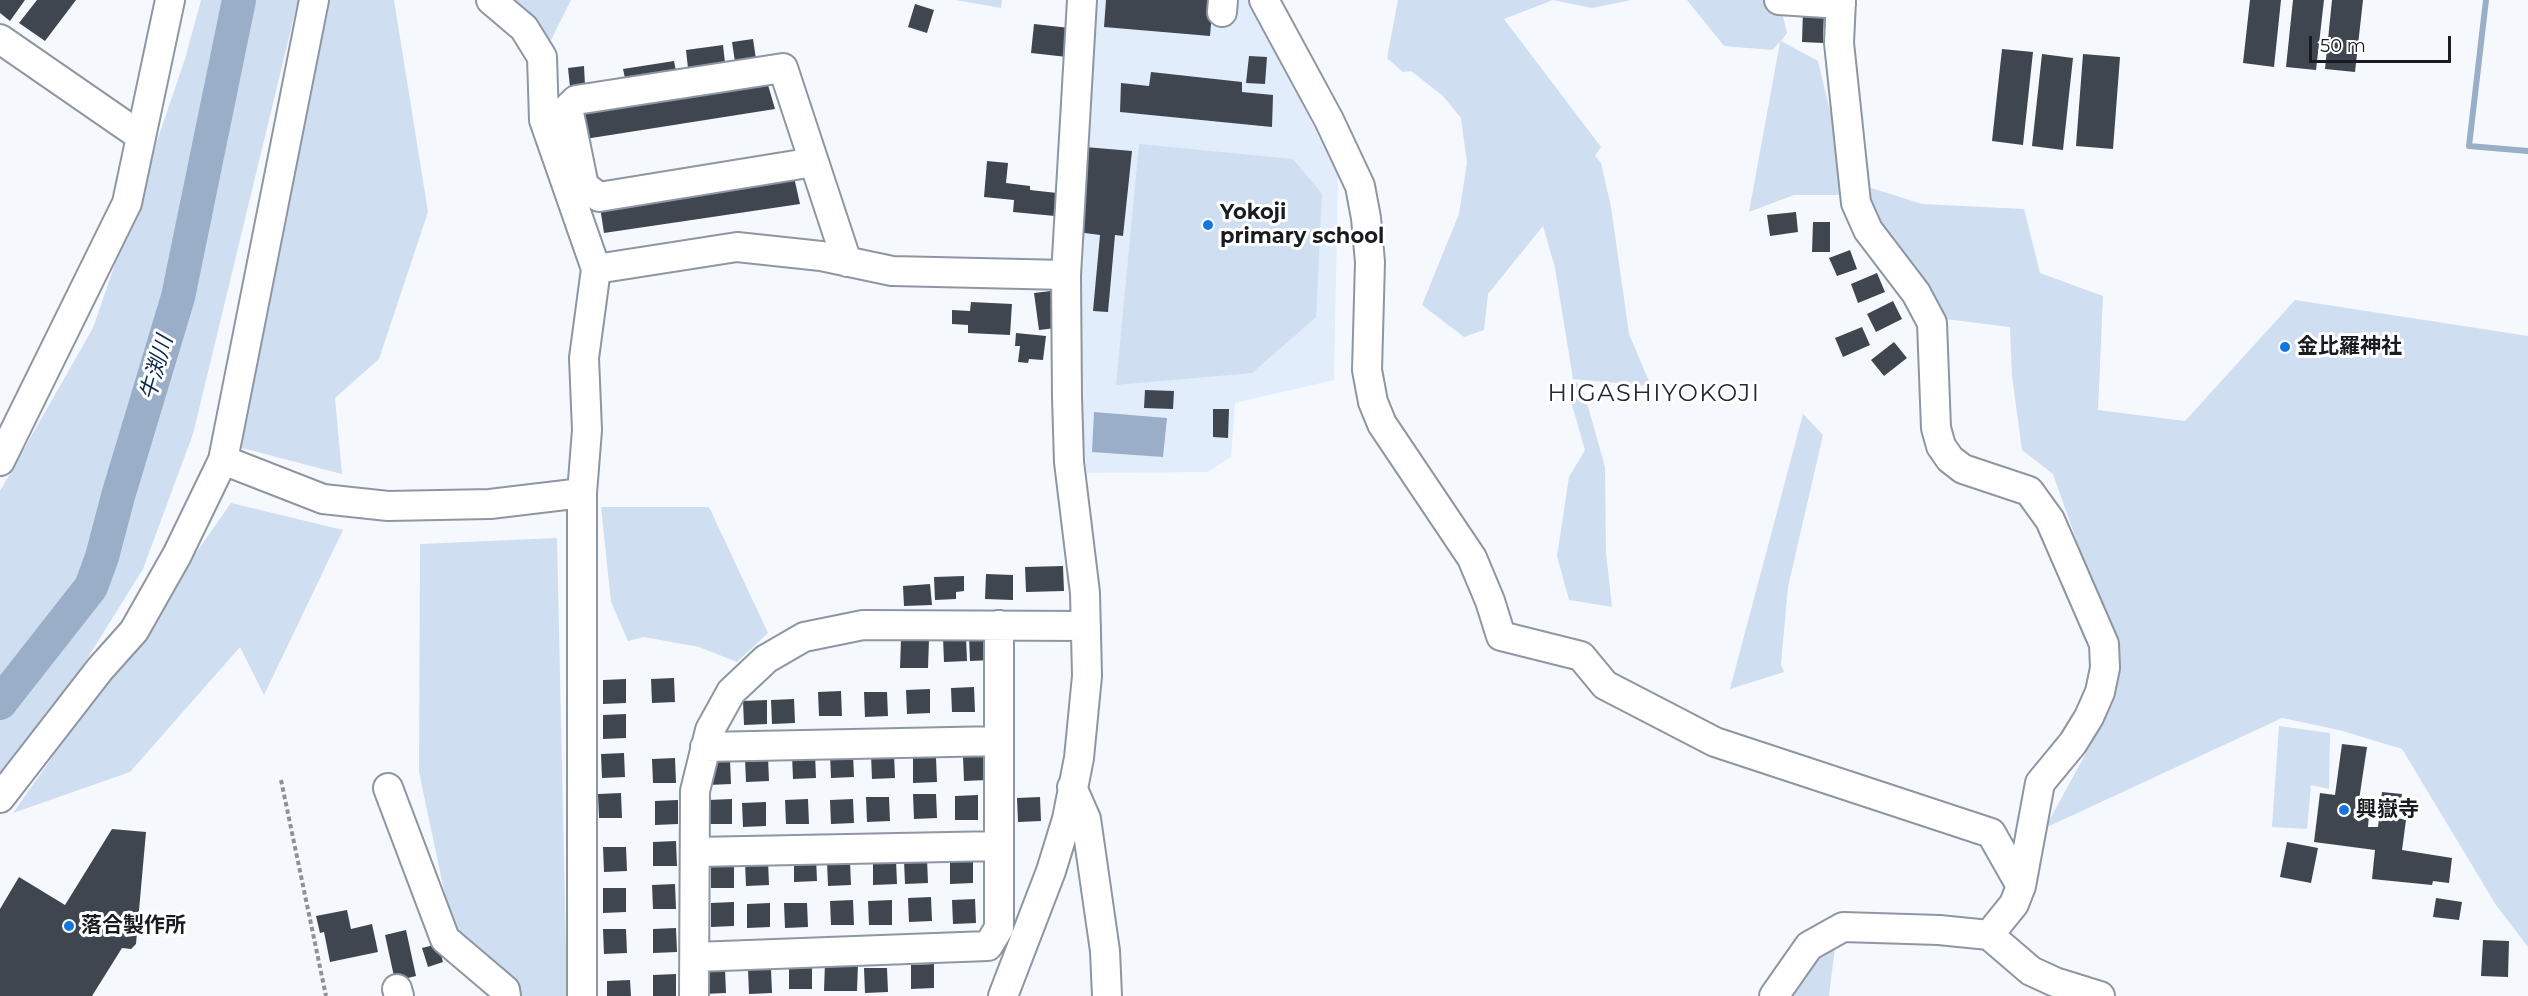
<!DOCTYPE html>
<meta charset="utf-8">
<style>
body{margin:0}
#map{position:relative;width:2528px;height:996px;overflow:hidden;background:#f5f9fe;font-family:Montserrat,sans-serif}
canvas{display:block}
.scale{position:absolute;left:2309px;top:36px;width:142px;height:27px;box-sizing:border-box;border:3px solid #181b1f;border-top:0;padding-left:8px;font-size:18px;line-height:21px;white-space:nowrap;color:#181b1f;-webkit-text-stroke:4px #fff;paint-order:stroke}
</style>
<div id="map">
<canvas width="2528" height="996"></canvas>
<div class="scale">50 m</div>
</div>
<script>
const c = document.querySelector('canvas').getContext('2d');
c.lineJoin = 'round';
function fillPath(path, color) {
  c.fillStyle = color;
  c.fill(path, 'evenodd');
}
function shape(rows) {
  const path = new Path2D();
  for (const r of rows) {
    path.moveTo(r[0], r[1]);
    for (let i = 2; i < r.length; i += 2) path.lineTo(r[i], r[i + 1]);
  }
  return path;
}
function stroke(path, color, width, dash) {
  c.strokeStyle = color;
  c.lineWidth = width;
  c.lineCap = dash ? 'butt' : 'round';
  c.setLineDash(dash || []);
  c.stroke(path);
}
function drawText(font, color, halo, rows, align = 'center') {
  c.font = font + ' Montserrat,"Noto Sans JP",sans-serif';
  c.lineWidth = 6;
  c.setLineDash([]);
  c.textBaseline = 'middle';
  c.strokeStyle = halo;
  c.fillStyle = color;
  for (const [text, x, y, turn = 0] of rows) {
    c.save();
    c.translate(x, y);
    c.rotate((+turn || 0) * Math.PI / 180);
    c.textAlign = isNaN(turn) ? turn : align;
    if (halo) c.strokeText(text, 0, 0);
    c.fillText(text, 0, 0);
    c.restore();
  }
}
const built = shape([
 [1095,0,1251,0,1338,176,1334,380,1235,403,1231,457,1208,472,1087,473,1077,384,1075,274]
]);
const green = shape([
 [201,0,298,0,193,434,143,569,54,712,0,773,0,491,93,328,185,59],
 [328,0,394,0,428,212,379,359,335,398,342,474,234,446],
 [478,0,571,0,549,44],
 [956,0,1002,0,1001,8],
 [1398,0,1631,0,1592,8,1553,0,1504,19,1601,147,1595,156,1601,163,1611,207,1629,334,1651,386,1573,379,1555,268,1543,226,1488,294,1484,330,1464,337,1422,305,1459,214,1467,163,1461,118,1443,96,1411,71,1403,72,1387,58],
 [1687,0,1769,0,1780,4,1787,33,1781,41,1818,61,1850,195,1794,195,1749,212,1780,42,1772,50,1724,46],
 [1139,144,1293,159,1322,194,1316,317,1252,373,1116,385],
 [1865,186,1922,204,2024,209,2040,273,2103,296,2098,410,2185,421,2295,300,2528,336,2528,947,2496,905,2402,749,2339,730,2282,718,2045,828,2109,711,2121,667,2053,474,2022,450,2012,376,2010,327,1937,318,1892,258],
 [1576,382,1584,392,1605,467,1606,553,1612,607,1569,600,1557,556,1569,477,1585,450,1567,387],
 [1803,414,1823,435,1788,587,1781,664,1784,672,1730,689],
 [231,503,343,530,264,695,240,647,130,772,13,813],
 [601,507,709,507,768,633,737,662,699,647,644,637,628,641,611,602],
 [557,538,567,996,512,996,453,933,419,772,420,544],
 [2279,726,2330,733,2329,789,2311,785,2307,829,2272,827],
 [1836,939,1829,996,1790,996,1815,959]
]);
const water = shape([
 [1094,412,1167,418,1163,457,1092,452]
]);
const stream = shape([
 [2486,0,2469,146,2528,151]
]);
const river = shape([
 [0,703,91,587,102,557,118,496,178,297,239,0]
]);
const building = shape([
 [0,0,25,0,10,21,0,13],
 [37,0,76,0,45,41,19,23],
 [1106,0,1213,0,1210,36,1104,27],
 [2250,0,2281,0,2274,67,2243,63],
 [2293,0,2324,0,2316,70,2286,67],
 [2332,0,2363,0,2355,72,2325,69],
 [915,4,934,10,927,33,908,27],
 [1803,10,1824,10,1823,43,1802,42],
 [1034,24,1070,28,1067,57,1031,53],
 [753,39,756,59,735,62,732,42],
 [723,45,725,63,688,68,686,50],
 [2002,49,2033,52,2023,145,1992,141],
 [2042,54,2073,58,2063,150,2032,146],
 [2083,54,2120,57,2113,149,2076,146],
 [1249,56,1267,57,1265,84,1246,83],
 [674,61,676,71,625,78,623,69],
 [584,66,585,85,570,87,568,68],
 [1151,72,1242,82,1242,92,1273,95,1272,127,1120,112,1121,83,1149,86],
 [766,78,775,109,585,139,580,112],
 [1085,147,1132,151,1123,236,1115,235,1108,312,1093,311,1100,235,1077,232],
 [987,161,1008,163,1006,183,1030,186,1030,190,1057,193,1055,216,1013,212,1014,200,984,197],
 [794,177,800,204,604,233,600,207],
 [1796,212,1798,232,1770,236,1767,215],
 [1813,222,1830,222,1830,252,1812,252],
 [1850,250,1857,269,1837,276,1829,258],
 [1877,273,1885,292,1858,303,1851,284],
 [1051,291,1056,328,1039,330,1034,293],
 [1893,301,1902,319,1876,332,1867,314],
 [971,302,1012,304,1010,335,968,333,968,325,952,324,952,310,970,311],
 [1862,327,1870,345,1843,357,1835,338],
 [1016,333,1046,336,1043,360,1029,359,1028,363,1018,362,1020,346,1015,346],
 [1894,342,1907,358,1884,376,1871,360],
 [1145,390,1174,391,1173,409,1144,408],
 [1213,409,1229,409,1228,438,1213,437],
 [1063,566,1064,591,1026,592,1025,567],
 [986,574,1013,575,1013,600,985,599],
 [964,576,964,591,956,592,956,599,935,600,934,577],
 [930,584,932,605,904,606,903,586],
 [969,636,993,636,993,660,970,661],
 [966,637,967,661,944,662,943,638],
 [901,640,929,640,928,668,900,668],
 [674,678,675,702,652,703,651,679],
 [626,679,626,703,603,704,603,680],
 [974,687,975,712,952,712,951,688],
 [930,689,930,713,907,714,906,690],
 [841,691,842,716,819,716,818,692],
 [864,692,887,692,888,716,865,717],
 [794,699,795,723,772,724,771,700],
 [767,700,767,724,744,725,743,701],
 [626,714,626,738,603,739,603,715],
 [2342,744,2367,747,2359,800,2370,802,2368,827,2378,827,2382,792,2402,794,2398,818,2406,820,2402,850,2452,858,2449,883,2433,881,2432,885,2372,879,2375,850,2314,842,2320,793,2335,795],
 [624,753,625,777,602,778,601,754],
 [853,753,854,777,831,778,830,754],
 [815,754,816,778,793,779,792,755],
 [894,754,895,778,872,779,871,755],
 [986,756,987,780,964,781,963,757],
 [768,757,769,781,746,782,745,758],
 [675,758,676,783,653,783,652,759],
 [913,758,936,758,937,782,913,783],
 [730,760,731,784,708,785,707,761],
 [621,793,622,818,599,818,598,794],
 [913,794,936,794,937,818,914,819],
 [978,795,978,820,955,820,955,796],
 [866,797,889,797,890,821,867,822],
 [1040,797,1041,821,1018,822,1017,798],
 [732,799,732,824,709,824,708,800],
 [808,799,809,824,786,824,785,800],
 [853,799,854,823,831,824,830,800],
 [678,800,678,824,655,825,655,801],
 [766,802,766,826,743,827,742,803],
 [112,829,146,832,136,944,131,949,122,948,92,996,0,996,0,909,19,877,65,905],
 [676,841,677,866,653,866,653,842],
 [2287,842,2318,848,2311,883,2280,877],
 [603,847,626,847,627,871,604,872],
 [794,857,816,857,817,881,794,882],
 [927,859,928,883,905,884,904,860],
 [973,859,973,883,950,884,950,860],
 [896,860,897,884,873,885,873,861],
 [768,861,769,885,746,886,745,862],
 [850,861,851,885,828,886,827,862],
 [734,863,734,888,711,888,711,864],
 [675,884,676,909,653,909,652,885],
 [603,888,626,888,626,912,603,913],
 [931,897,932,921,909,922,908,898],
 [2436,898,2462,902,2459,920,2433,917],
 [975,899,976,923,953,924,952,900],
 [853,900,854,925,831,925,830,901],
 [892,900,892,925,869,925,868,901],
 [734,902,734,926,711,927,711,903],
 [770,903,770,927,747,928,747,904],
 [784,903,807,903,808,927,785,928],
 [347,910,351,929,372,924,378,952,330,962,324,932,320,933,316,916],
 [676,928,677,952,653,953,653,929],
 [603,929,626,929,627,953,604,954],
 [406,930,416,976,395,981,385,935],
 [2483,940,2509,941,2508,977,2481,976],
 [438,944,443,962,428,967,422,948],
 [825,963,858,964,857,991,824,991],
 [934,964,934,988,911,989,911,965],
 [789,965,812,965,812,989,789,989],
 [864,968,887,968,888,992,865,993],
 [702,969,725,969,726,993,703,994],
 [748,969,771,969,772,993,749,994],
 [676,974,676,996,653,996,653,975],
 [630,980,631,996,607,996,607,981]
]);
const path = shape([
 [281,780,326,996]
]);
const minor = shape([
 [491,0,524,28,542,57,544,120,596,269,584,358,587,430,582,493,582,996],
 [1264,0,1329,120,1360,186,1366,218,1370,262,1367,370,1373,402,1382,424,1472,558,1490,601,1501,636,1581,656,1605,685,1715,742,1991,833,2021,886],
 [1779,0,1841,4],
 [1841,0,1839,43,1856,203,1868,230,1916,293,1932,323,1936,428,1941,446,1950,459,1963,469,2029,491,2050,520,2104,644,2105,668,2100,692,2089,717,2073,743,2040,783,2021,886,2014,904,1989,935],
 [1222,12,1223,0],
 [0,39,139,135],
 [814,162,599,197,584,186,568,108,576,100,783,68,847,262],
 [596,269,737,247,821,256,892,271,1066,275],
 [223,460,323,499,388,506,490,504,582,493],
 [0,461,127,203,170,0],
 [705,747,999,741],
 [1072,787,1086,819,1105,951,1107,996],
 [388,788,445,939,505,990,506,996],
 [0,798,100,669,134,631,177,555,223,460,314,0],
 [695,852,999,846],
 [695,957,988,946,999,928,999,625],
 [397,989,399,996],
 [694,996,695,791,710,730,731,692,766,659,804,637,863,625,1086,626],
 [1003,996,1051,871,1067,819,1079,758,1087,676,1085,593,1069,462,1067,397,1066,275,1082,0],
 [1774,996,1809,946,1843,927,1939,930,1989,935,2031,971,2055,982,2100,996]
]);
const markers = [
 [1208,225,6,"#1276de"],
 [2285,347,6,"#1276de"],
 [2344,810,6,"#1276de"],
 [69,926,6,"#1276de"]
];
const poiNames = [
 ["Yokoji",1220,213],
 ["primary school",1220,237],
 ["金比羅神社",2297,347],
 ["興嶽寺",2356,810],
 ["落合製作所",81,926]
];
const waterNames = [
 ["牛渕川",157,368,-74]
];
const quarterNames = [
 ["HIGASHIYOKOJI",1654,394]
];
fillPath(built, '#e2edfb');
fillPath(green, '#cfdef0');
fillPath(water, '#9aaec8');
stroke(stream, '#9aaec8', 6);
stroke(river, '#9aaec8', 34);
fillPath(building, '#3f464f');
stroke(minor, '#8e96a1', 32);
stroke(path, '#8e9296', 4, [4.5, 3]);
stroke(minor, '#fff', 28);
for (const [x, y, r, color] of markers) {
  const dot = new Path2D();
  dot.arc(x, y, r, 0, 2 * Math.PI);
  c.fillStyle = color;
  c.fill(dot);
  stroke(dot, '#fff', 2);
}
drawText('bold 21px', '#181b1f', '#fff', poiNames, 'left');
drawText('italic 22px', '#0d2b4f', '#fff', waterNames);
c.letterSpacing = '1.5px';
drawText('24px', '#242a33', '#fff', quarterNames);
c.letterSpacing = '0px';
</script>
